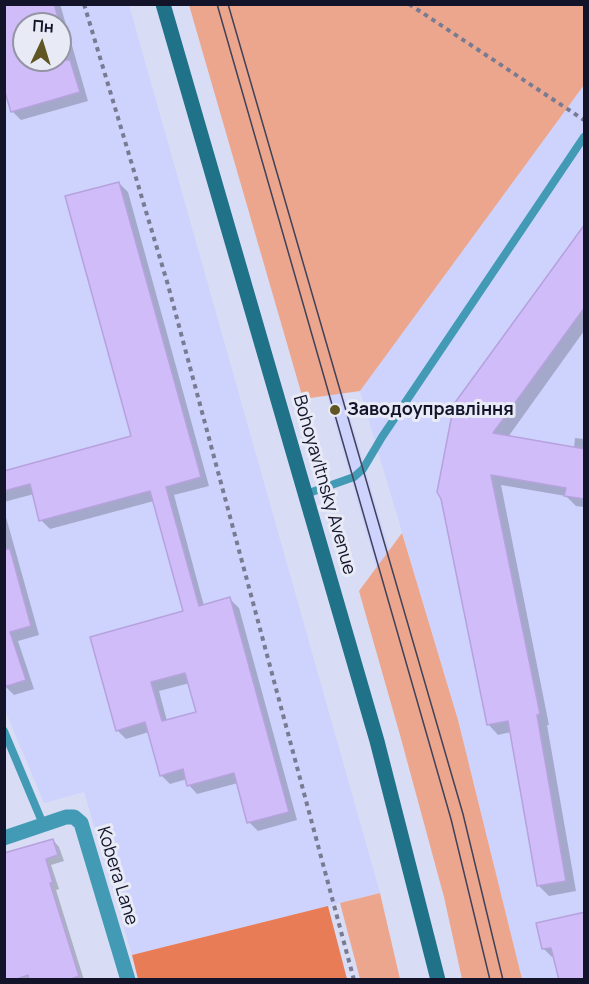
<!DOCTYPE html>
<meta charset="utf-8">
<style>
body{margin:0}
#map{position:relative;width:589px;height:984px;overflow:hidden;background:#d8dcf4;font-family:Manrope,sans-serif}
canvas{display:block}
.frame{position:absolute;inset:0;border:6px solid #131429;pointer-events:none}
.north{position:absolute;left:12px;top:12px;width:60px;height:60px;box-sizing:border-box;background:#e8eaf6;border:2px solid #9394a4;border-radius:50%;rotate:4deg;font-size:16px;font-weight:700;line-height:24px;text-align:center;color:#131429}
.north::after{content:'';display:block;margin:auto;width:21px;height:27px;background:#5f5623;clip-path:polygon(50% 0,100% 100%,50% 72%,0 100%)}
</style>
<div id="map">
<canvas width="589" height="984"></canvas>
<div class="frame"></div>
<div class="north">Пн</div>
</div>
<script>
const c = document.querySelector('canvas').getContext('2d');
c.lineJoin = 'round';
function fillPath(path, color) {
  c.fillStyle = color;
  c.fill(path, 'evenodd');
}
function shape(rows) {
  const path = new Path2D();
  for (const r of rows) {
    path.moveTo(r[0], r[1]);
    for (let i = 2; i < r.length; i += 2) path.lineTo(r[i], r[i + 1]);
  }
  return path;
}
function stroke(path, color, width, dash) {
  c.strokeStyle = color;
  c.lineWidth = width;
  c.lineCap = dash ? 'butt' : 'round';
  c.setLineDash(dash || []);
  c.stroke(path);
}
function drawText(font, color, halo, rows, align = 'center') {
  c.font = font + ' Manrope,sans-serif';
  c.lineWidth = 6;
  c.setLineDash([]);
  c.textBaseline = 'middle';
  c.strokeStyle = halo;
  c.fillStyle = color;
  for (const [text, x, y, turn = 0] of rows) {
    c.save();
    c.translate(x, y);
    c.rotate((+turn || 0) * Math.PI / 180);
    c.textAlign = isNaN(turn) ? turn : align;
    if (halo) c.strokeText(text, 0, 0);
    c.fillText(text, 0, 0);
    c.restore();
  }
}
const built = shape([
 [4,5,129,5,380,893,132,955,84,792,44,803,5,710],
 [24,24,60,24,60,60,24,60],
 [584,85,584,979,522,979,458,720,360,391],
 [288,204,466,813,449,821,274,211]
]);
const green = shape([
 [189,5,584,5,584,85,360,391,303,399],
 [402,533,458,720,522,979,462,979,444,897,400,735,359,591],
 [380,893,400,979,360,979,340,903]
]);
const forest = shape([
 [328,906,347,979,138,979,132,955]
]);
const shadow = shape([
 [4,4,60,4,88,101,21,120,12,111],
 [24,24,60,24,60,60,24,60],
 [119,183,128,192,209,486,174,495,204,606,230,599,239,608,297,820,258,831,249,822,238,783,197,794,189,785,187,779,170,784,161,775,149,732,126,739,117,730,185,612,154,501,50,529,41,520,34,494,4,502,4,472,133,437],
 [190,683,198,713,167,721,159,691],
 [584,227,584,331,508,437,574,448,575,438,584,439,584,507,576,506,566,496,501,485,549,725,547,725,576,891,549,896,538,885,511,732,498,735,488,724,442,498],
 [4,510,39,635,18,641,34,689,14,695,5,686],
 [53,840,59,847,64,861,51,865,59,889,56,890,84,980,4,980,4,857],
 [584,913,555,957,552,957,543,948]
]);
const building = shape([
 [4,4,54,4,60,24,24,24,24,60,70,60,80,92,11,112,4,89,4,4],
 [119,182,201,477,166,487,199,606,230,597,289,812,247,823,234,773,187,786,183,769,160,776,145,722,116,731,90,637,183,611,150,491,39,521,30,484,4,491,4,471,131,436,65,196,119,182],
 [185,673,196,712,162,721,151,682,185,673],
 [585,224,585,307,493,433,585,449,585,499,564,496,566,488,491,475,540,714,537,715,566,881,537,886,508,721,487,725,441,499,437,492,454,404,585,224],
 [4,549,10,549,31,626,10,632,26,680,4,687,4,549],
 [53,839,58,855,46,859,53,883,50,883,79,976,68,980,29,980,28,975,14,980,4,980,4,853,53,839],
 [585,912,585,980,559,980,551,948,542,949,536,923,585,912]
]);
const path = shape([
 [84,4,168,285,354,980],
 [409,4,584,120]
]);
const service = shape([
 [306,494,354,477,363,469,382,437,584,137],
 [4,731,43,824]
]);
const minor = shape([
 [4,838,66,817,74,817,81,823,128,980]
]);
const secondary = shape([
 [163,4,377,741,438,980]
]);
const tram = shape([
 [217,4,451,819,490,980],
 [228,4,463,814,503,980]
]);
const markers = [
 [335,410,6,"#5f5623"]
];
const poiNames = [
 ["Заводоуправління",347,410]
];
const streetNames = [
 ["Bohoyavltnsky Avenue",324,485,74],
 ["Kobera Lane",117,876,73]
];
fillPath(built, '#ced3fd');
fillPath(green, '#eca68e');
fillPath(forest, '#e77c56');
fillPath(shadow, '#0003');
fillPath(building, '#d0bcf9');
stroke(building, '#b6a2dd', 1.5);
stroke(path, '#787b91', 4, [4.5, 4.5]);
stroke(service, '#429ab4', 8);
stroke(minor, '#429ab4', 15);
stroke(secondary, '#207288', 15);
stroke(tram, '#414258', 1.5);
for (const [x, y, r, color] of markers) {
  const dot = new Path2D();
  dot.arc(x, y, r, 0, 2 * Math.PI);
  c.fillStyle = color;
  c.fill(dot);
  stroke(dot, '#e8eaf6', 2);
}
drawText('bold 18px', '#131429', '#e8eaf6', poiNames, 'left');
drawText('18px', '#131429', '#e8eaf6', streetNames);
</script>
